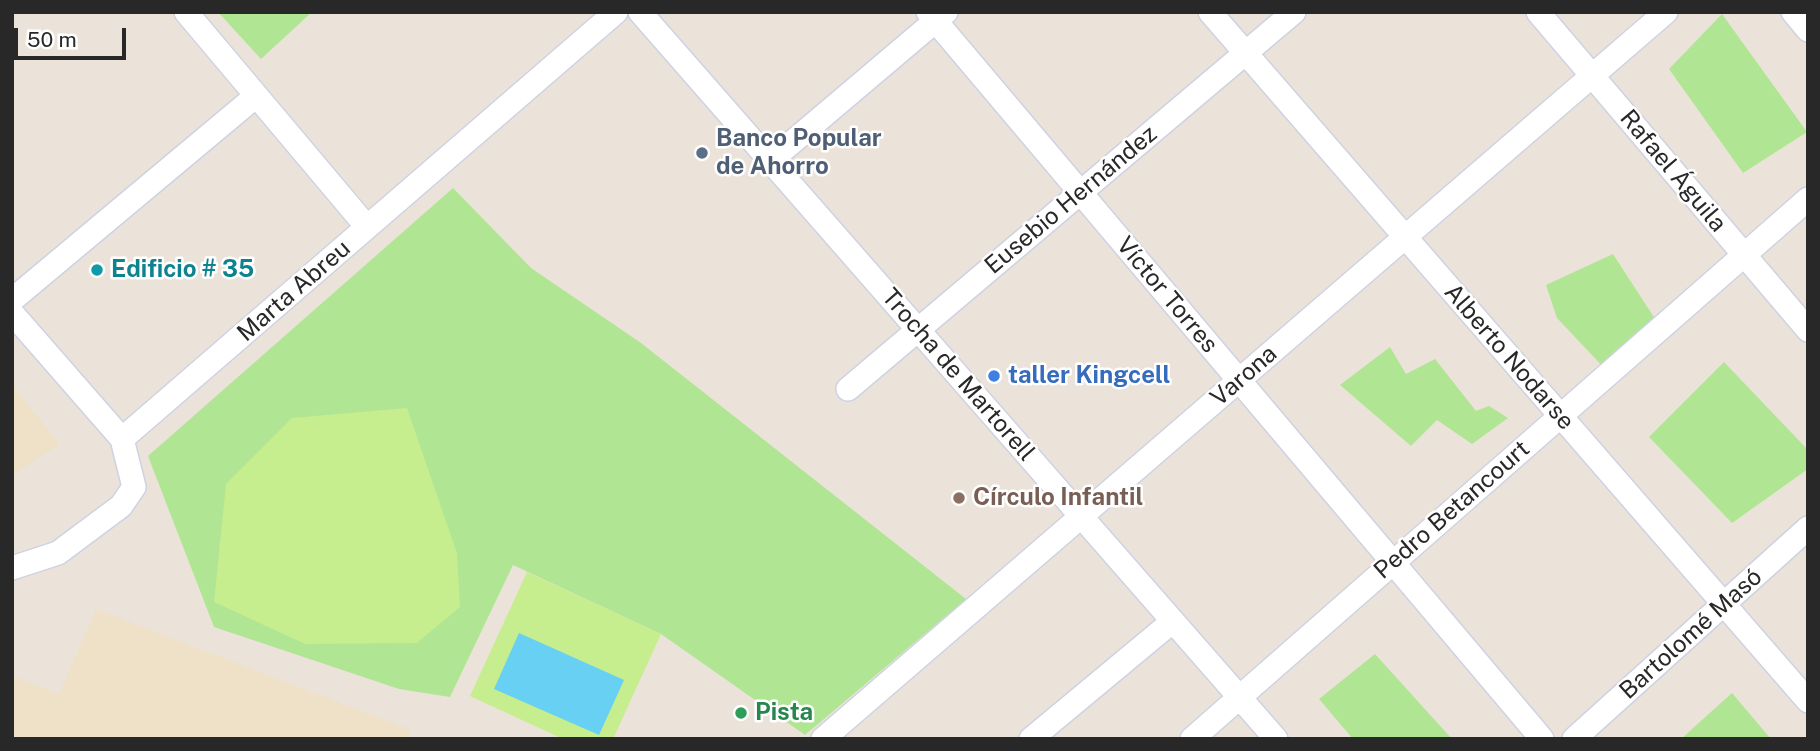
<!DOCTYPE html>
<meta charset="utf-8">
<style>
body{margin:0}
#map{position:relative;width:1820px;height:751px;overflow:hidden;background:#ebe3d9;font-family:"Public Sans",sans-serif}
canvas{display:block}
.frame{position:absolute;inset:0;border:14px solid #282828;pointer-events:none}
.scale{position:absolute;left:14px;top:28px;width:112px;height:32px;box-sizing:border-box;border:4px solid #282828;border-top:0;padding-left:9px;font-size:21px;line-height:24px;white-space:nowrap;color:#282828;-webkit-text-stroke:5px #fff;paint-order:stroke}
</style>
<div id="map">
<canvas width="1820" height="751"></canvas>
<div class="frame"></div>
<div class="scale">50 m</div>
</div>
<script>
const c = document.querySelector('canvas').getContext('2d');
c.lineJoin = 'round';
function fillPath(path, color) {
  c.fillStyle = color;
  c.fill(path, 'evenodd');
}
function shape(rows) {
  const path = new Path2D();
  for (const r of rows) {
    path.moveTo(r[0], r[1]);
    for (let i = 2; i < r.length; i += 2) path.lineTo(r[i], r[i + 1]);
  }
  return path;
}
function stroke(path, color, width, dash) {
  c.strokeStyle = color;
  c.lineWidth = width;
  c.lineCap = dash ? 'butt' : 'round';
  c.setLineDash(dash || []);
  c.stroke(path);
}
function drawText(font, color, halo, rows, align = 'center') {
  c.font = font + ' "Public Sans",sans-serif';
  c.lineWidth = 5;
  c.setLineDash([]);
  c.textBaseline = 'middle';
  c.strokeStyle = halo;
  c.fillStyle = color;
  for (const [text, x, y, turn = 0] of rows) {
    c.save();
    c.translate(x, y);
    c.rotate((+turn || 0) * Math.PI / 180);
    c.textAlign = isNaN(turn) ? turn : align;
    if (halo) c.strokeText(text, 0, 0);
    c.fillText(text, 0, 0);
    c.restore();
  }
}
const education = shape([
 [12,385,60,444,12,475],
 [96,609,411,730,407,739,12,739,12,676,59,694]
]);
const green = shape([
 [218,12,312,12,261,59],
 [1722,14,1807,132,1743,173,1669,69],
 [453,188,531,268,641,343,966,599,805,735,661,634,513,565,450,697,399,689,214,627,148,456],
 [1613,254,1659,325,1606,370,1557,318,1546,285],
 [1390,347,1406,374,1435,359,1476,411,1489,406,1508,418,1472,444,1437,420,1411,446,1340,385],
 [1724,362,1808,450,1808,469,1732,523,1649,437],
 [1375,654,1452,739,1353,739,1319,699],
 [1732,693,1771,739,1681,739]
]);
const pitch = shape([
 [407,408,457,553,460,607,417,643,305,644,214,602,226,484,292,418],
 [527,572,661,634,613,739,563,739,470,696]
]);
const water = shape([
 [519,633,624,680,599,735,494,689]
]);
const minor = shape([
 [186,12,367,227],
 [640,12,1276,739],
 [928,12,1542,739],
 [1210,12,1808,701],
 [1538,12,1808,330],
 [1793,12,1808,30],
 [770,161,946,12],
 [12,300,256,96],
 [12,313,122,439,134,487,121,506,58,553,12,568],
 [848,389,1294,12],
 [122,439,616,12],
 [823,739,1666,12],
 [1031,739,1173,621],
 [1192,739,1808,199],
 [1574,739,1808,528]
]);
const markers = [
 [702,153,7,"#5c6f8a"],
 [97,270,7,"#0f9aa8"],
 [994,376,7,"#3f7fe0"],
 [959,498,7,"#8d6e63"],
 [741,713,7,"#2e9e5b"]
];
const serviceNames = [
 ["Banco Popular",716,139],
 ["de Ahorro",716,167]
];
const streetNames = [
 ["Rafael Águila",1673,171,50],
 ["Eusebio Hernández",1071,200,-40],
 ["Marta Abreu",294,291,-41],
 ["Víctor Torres",1167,295,50],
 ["Alberto Nodarse",1509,357,49],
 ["Trocha de Martorell",958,375,49],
 ["Varona",1244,376,-41],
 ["Pedro Betancourt",1452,510,-41],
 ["Bartolomé Masó",1691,634,-42]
];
const cultureNames = [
 ["Edificio # 35",111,270]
];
const shopNames = [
 ["taller Kingcell",1008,376]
];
const educationNames = [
 ["Círculo Infantil",973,498]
];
const leisureNames = [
 ["Pista",755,713]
];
fillPath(education, '#eee1c7');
fillPath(green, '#b0e593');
fillPath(pitch, '#c6ed8e');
fillPath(water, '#67d0f3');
stroke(minor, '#ced2e2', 26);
stroke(minor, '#fff', 23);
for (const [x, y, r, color] of markers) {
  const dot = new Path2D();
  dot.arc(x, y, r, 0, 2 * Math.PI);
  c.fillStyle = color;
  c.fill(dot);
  stroke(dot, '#fff', 2.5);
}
drawText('bold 24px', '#4e5e75', '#fff', serviceNames, 'left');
drawText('24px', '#282828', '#fff', streetNames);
drawText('bold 24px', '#0d838f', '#fff', cultureNames, 'left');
drawText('bold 24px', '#366cbe', '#fff', shopNames, 'left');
drawText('bold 24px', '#785e54', '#fff', educationNames, 'left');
drawText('bold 24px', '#27864d', '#fff', leisureNames, 'left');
</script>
